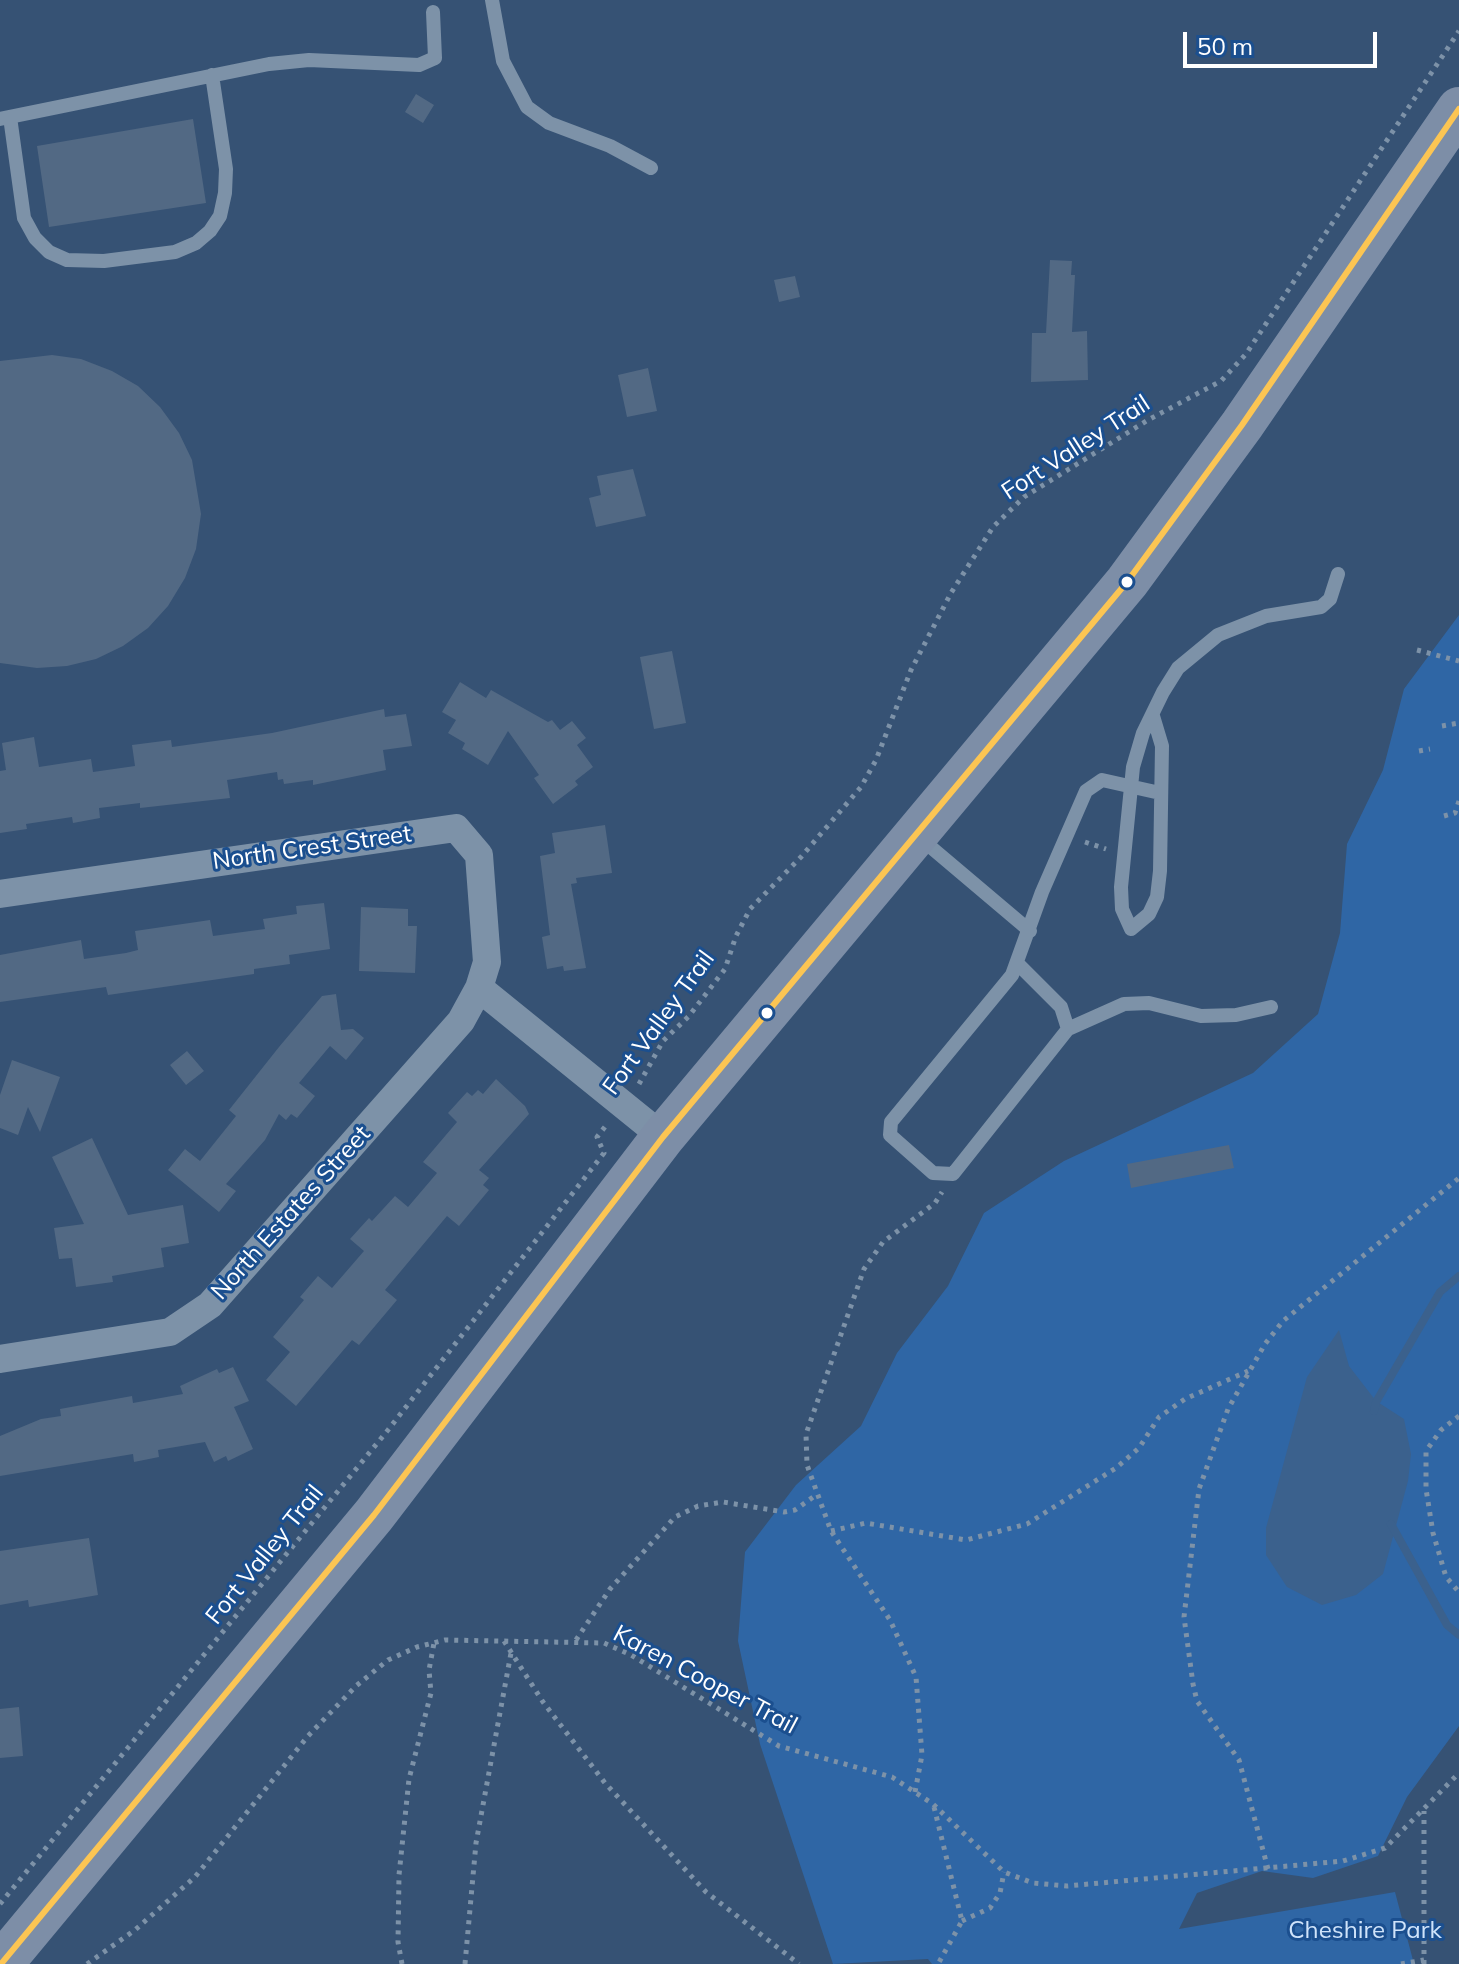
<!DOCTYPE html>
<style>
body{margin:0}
#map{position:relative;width:1459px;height:1964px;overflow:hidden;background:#365274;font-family:Mulish,sans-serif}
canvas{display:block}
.scale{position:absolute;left:1183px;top:32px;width:194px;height:36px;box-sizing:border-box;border:4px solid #fff;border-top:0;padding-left:10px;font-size:24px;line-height:28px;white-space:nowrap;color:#fff;-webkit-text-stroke:6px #1b4f8f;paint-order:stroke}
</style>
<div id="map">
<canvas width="1459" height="1964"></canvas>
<div class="scale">50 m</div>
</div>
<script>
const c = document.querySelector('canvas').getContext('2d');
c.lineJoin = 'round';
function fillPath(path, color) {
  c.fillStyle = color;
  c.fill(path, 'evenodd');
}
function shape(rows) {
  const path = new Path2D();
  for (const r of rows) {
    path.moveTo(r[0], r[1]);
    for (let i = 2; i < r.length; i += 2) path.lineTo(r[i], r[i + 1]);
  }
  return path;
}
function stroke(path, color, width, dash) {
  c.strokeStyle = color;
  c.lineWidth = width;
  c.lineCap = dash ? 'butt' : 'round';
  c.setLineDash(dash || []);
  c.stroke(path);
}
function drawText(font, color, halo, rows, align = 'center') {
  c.font = font + ' Mulish,sans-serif';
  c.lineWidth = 6;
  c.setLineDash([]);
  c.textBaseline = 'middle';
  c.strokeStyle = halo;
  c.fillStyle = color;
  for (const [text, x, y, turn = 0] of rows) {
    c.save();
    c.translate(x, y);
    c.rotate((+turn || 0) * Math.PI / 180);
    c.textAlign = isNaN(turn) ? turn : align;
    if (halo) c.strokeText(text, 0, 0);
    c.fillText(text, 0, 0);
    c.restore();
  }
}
const green = shape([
 [1459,615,1459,1726,1407,1797,1378,1856,1313,1878,1262,1871,1197,1893,1179,1929,1395,1892,1414,1964,932,1964,928,1959,833,1964,760,1744,738,1641,745,1552,796,1485,861,1426,897,1353,948,1286,984,1213,1064,1161,1253,1073,1318,1014,1340,933,1347,844,1383,770,1404,689]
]);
const water = shape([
 [1339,1330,1349,1366,1376,1401,1404,1419,1411,1454,1408,1481,1383,1574,1356,1595,1322,1605,1287,1587,1266,1555,1266,1528,1307,1377]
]);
const stream = shape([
 [1374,1411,1376,1402,1440,1292,1459,1276],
 [1391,1524,1447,1625,1459,1635]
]);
const building = shape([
 [416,94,434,105,423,123,405,112],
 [193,119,206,203,49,227,37,146],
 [1050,260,1072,261,1071,275,1075,275,1072,332,1087,331,1088,380,1031,382,1032,333,1046,333],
 [795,276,800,297,779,302,774,280],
 [52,355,81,359,112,371,138,386,160,407,179,433,192,460,201,514,196,549,185,578,168,606,148,628,123,646,96,659,67,666,37,668,0,663,0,361],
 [648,368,657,411,627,417,618,375],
 [633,469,646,516,596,527,589,498,601,495,597,476],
 [672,651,686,723,654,729,640,657],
 [460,682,486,698,491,690,548,722,552,720,560,730,572,721,586,738,577,745,593,767,575,781,578,785,553,804,534,778,539,775,508,731,488,765,462,749,465,743,448,733,456,720,442,712],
 [384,709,385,717,406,714,412,746,383,750,386,770,313,785,313,780,284,784,283,779,278,780,277,772,227,780,230,798,140,808,140,803,99,808,100,818,73,823,72,817,26,824,27,829,0,833,0,771,6,770,2,743,34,737,39,767,91,759,93,772,135,766,132,745,171,740,172,747,272,733],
 [605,825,612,873,576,878,577,883,571,884,586,968,564,971,563,966,547,969,542,937,550,935,540,856,555,853,552,833],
 [324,903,330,949,289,955,290,964,254,969,254,974,108,995,106,987,0,1002,0,955,81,940,84,959,126,953,138,950,135,931,210,920,213,936,265,929,263,919,297,914,296,906],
 [361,907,408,909,408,926,417,926,415,973,359,971],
 [336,994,341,1030,353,1029,364,1038,346,1060,330,1046,299,1083,315,1096,297,1118,291,1114,286,1120,279,1114,265,1140,226,1184,236,1191,219,1212,168,1170,185,1149,200,1161,236,1116,229,1110,279,1047,322,996],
 [187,1051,204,1071,186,1085,170,1065],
 [12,1060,60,1077,40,1132,28,1107,18,1135,0,1128,0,1095],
 [496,1079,525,1106,529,1114,479,1170,489,1178,483,1185,489,1190,459,1226,447,1216,385,1290,397,1300,359,1345,352,1340,296,1406,266,1380,290,1352,273,1337,304,1300,300,1297,318,1276,332,1288,364,1251,350,1239,369,1218,372,1221,395,1196,408,1207,437,1173,423,1162,457,1122,448,1113,467,1092,472,1096,478,1090,483,1094],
 [92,1138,128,1215,183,1205,189,1243,161,1248,164,1267,112,1276,113,1282,76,1287,72,1258,59,1259,54,1228,84,1224,52,1157],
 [1229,1145,1234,1168,1131,1188,1127,1164],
 [233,1367,249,1401,234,1407,253,1449,228,1461,226,1456,214,1462,205,1442,158,1450,159,1457,134,1462,133,1454,0,1476,0,1436,41,1419,61,1416,60,1409,132,1396,133,1403,183,1394,180,1386,217,1369,219,1373],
 [89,1538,98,1595,29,1607,28,1600,0,1605,0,1551],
 [19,1707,23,1756,0,1758,0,1709]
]);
const path = shape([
 [1417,650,1459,661],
 [1442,726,1459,723],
 [1419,751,1430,749],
 [1444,816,1455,813,1459,801],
 [1085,842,1106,849],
 [639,1084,663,1041,689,1016,725,969,736,936,750,909,801,857,861,787,876,760,911,670,951,593,993,527,1024,497,1148,420,1221,381,1246,354,1459,31],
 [1459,1416,1441,1430,1426,1451,1426,1489,1433,1533,1446,1577,1459,1592],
 [831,1531,866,1523,966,1540,1027,1524,1116,1468,1139,1448,1159,1417,1185,1399,1248,1371],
 [576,1640,610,1589,675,1517,698,1506,723,1502,784,1512,795,1510,816,1495],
 [504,1641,543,1702,605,1783,706,1892,799,1964],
 [915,1792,922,1755,916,1677,890,1620,831,1531,807,1465,806,1434,864,1269,883,1242,935,1203,942,1192],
 [934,1807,962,1921,938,1964],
 [1268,1869,1239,1760,1197,1701,1193,1684,1184,1617,1199,1489,1228,1409,1265,1344,1283,1321,1459,1178],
 [0,1904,388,1430,604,1153,597,1137,608,1123],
 [962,1921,990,1908,1000,1893,1004,1872],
 [87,1964,135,1930,195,1877,308,1736,356,1686,388,1660,417,1647,445,1640,604,1643,631,1655,779,1746,892,1777,933,1804,1004,1872,1033,1883,1067,1886,1343,1861,1385,1848,1459,1773],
 [402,1964,398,1942,399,1875,409,1779,431,1693,429,1670,434,1643],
 [465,1964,476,1843,511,1653],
 [1401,1964,1424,1960],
 [1424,1964,1424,1811]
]);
const service = shape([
 [492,0,503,61,527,107,549,123,610,146,651,168],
 [10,117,24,218,35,238,49,252,67,260,104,261,175,252,196,243,210,231,220,216,225,193,226,169,212,75],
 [0,119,269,64,309,60,419,65,435,58,433,12],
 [1153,716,1162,746,1160,871,1157,897,1149,914,1131,929,1122,909,1121,887,1133,767,1143,733,1163,692,1178,668,1218,635,1266,616,1321,607,1330,599,1338,574],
 [920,838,1030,931],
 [1017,963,1061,1007,1068,1029,953,1174,933,1173,890,1135,891,1122,1012,975,1042,892,1086,791,1102,780,1160,793],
 [1068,1029,1124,1004,1149,1003,1201,1016,1236,1015,1271,1007]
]);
const minor = shape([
 [0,894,456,828,479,855,487,962,479,988,461,1021,210,1305,170,1332,0,1359],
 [479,988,663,1137]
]);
const primary = shape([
 [1,1964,374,1515,663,1137,1127,582,1242,425,1459,109]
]);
const bus1 = shape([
 [1,1964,374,1515,663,1137,1127,582,1242,425,1459,109]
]);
const markers = [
 [1127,582,7,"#fff"],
 [767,1013,7,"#fff"]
];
const streetNames = [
 ["Fort Valley Trail",1076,448,-33],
 ["North Crest Street",312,848,-8],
 ["Fort Valley Trail",659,1023,-54],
 ["North Estates Street",291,1213,-48],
 ["Fort Valley Trail",265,1555,-51],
 ["Karen Cooper Trail",705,1680,28]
];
const parkNames = [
 ["Cheshire Park",1365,1931]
];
fillPath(green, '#2f66a5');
fillPath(water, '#3b618d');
stroke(stream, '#3b618d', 8);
fillPath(building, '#526984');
stroke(path, '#7d92a8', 5, [4, 6]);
stroke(service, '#7d92a8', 14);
stroke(minor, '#7d92a8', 28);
stroke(primary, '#7d8ea7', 44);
stroke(bus1, '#fcc553', 6);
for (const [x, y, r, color] of markers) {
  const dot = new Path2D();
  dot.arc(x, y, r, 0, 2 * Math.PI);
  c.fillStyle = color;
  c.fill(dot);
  stroke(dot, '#1b4f8f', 3);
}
drawText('24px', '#fff', '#1b4f8f', streetNames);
drawText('24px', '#cfe3fa', '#1b4f8f', parkNames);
</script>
